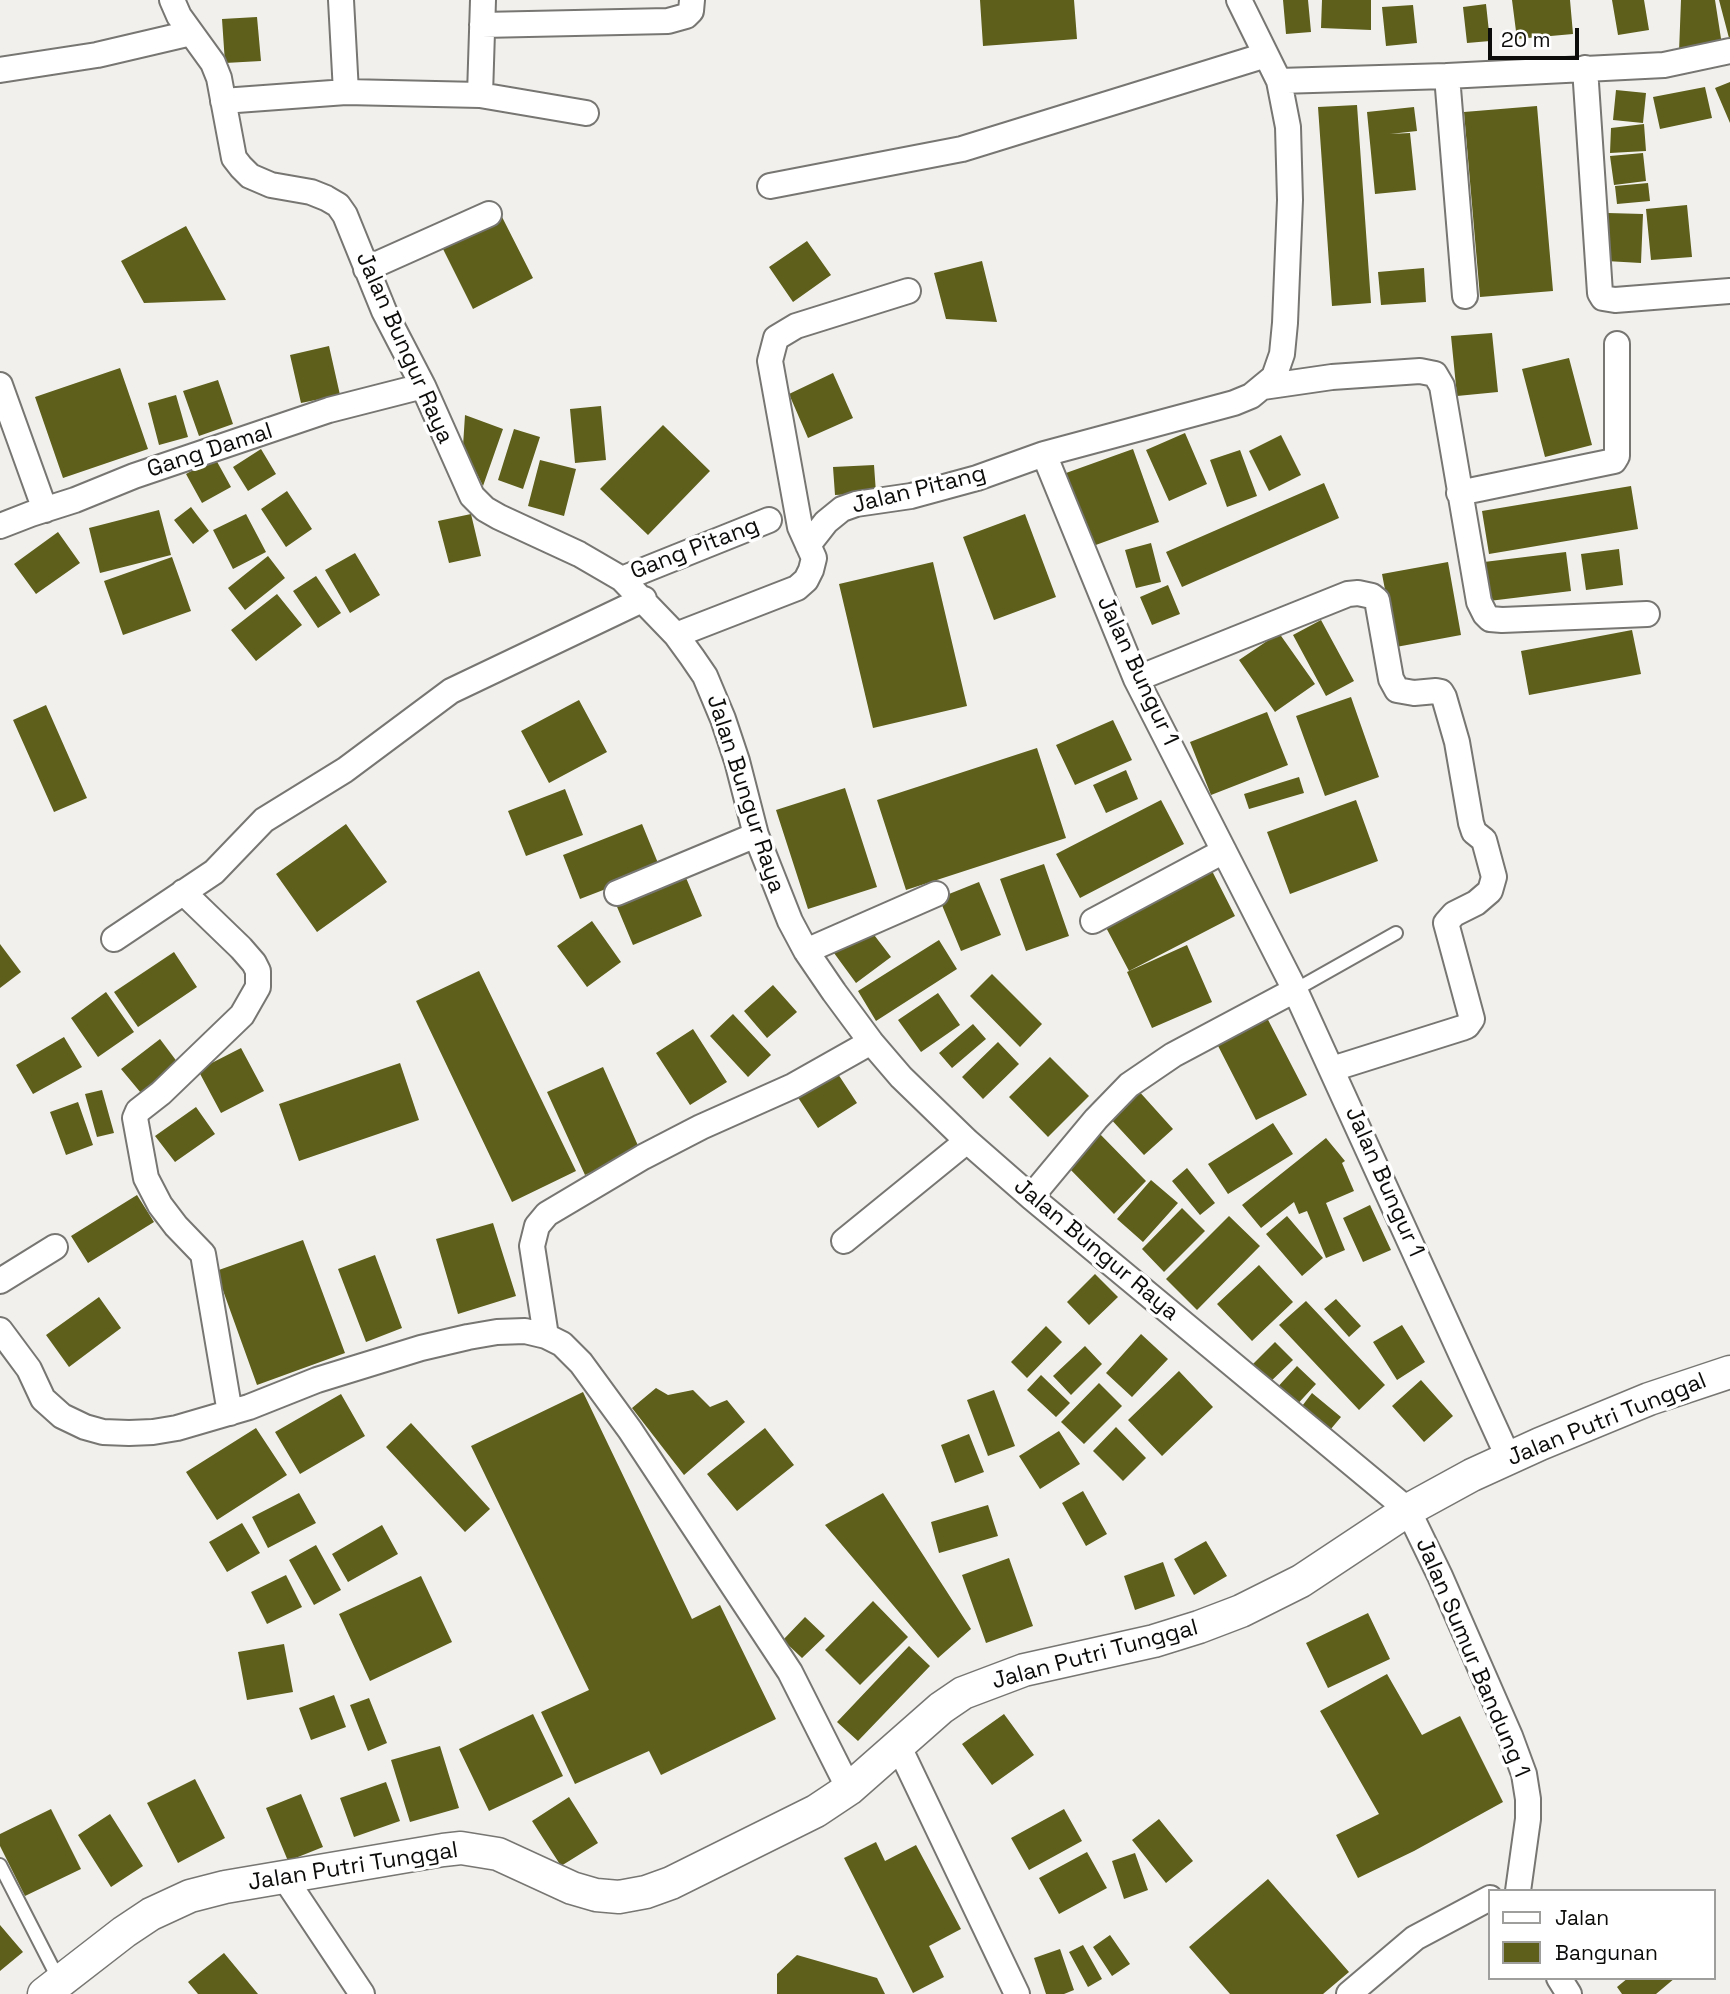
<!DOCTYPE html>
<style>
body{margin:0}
#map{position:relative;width:1730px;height:1994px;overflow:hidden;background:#f1f0ed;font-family:"Space Grotesk",sans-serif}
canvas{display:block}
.legend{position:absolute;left:1488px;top:1889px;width:228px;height:91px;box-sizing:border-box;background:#fff;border:2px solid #9e9e9d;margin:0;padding:9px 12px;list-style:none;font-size:21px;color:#0c0c0b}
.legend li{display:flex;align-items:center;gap:14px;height:35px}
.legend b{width:35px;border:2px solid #9e9e9d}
.scale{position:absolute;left:1488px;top:28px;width:91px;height:32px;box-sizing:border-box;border:4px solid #0c0c0b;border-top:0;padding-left:9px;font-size:21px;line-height:24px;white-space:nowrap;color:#0c0c0b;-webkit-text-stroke:5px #fff;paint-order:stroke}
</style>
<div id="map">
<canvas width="1730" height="1994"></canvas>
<ul class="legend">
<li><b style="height:9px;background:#fff"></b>Jalan</li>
<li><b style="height:19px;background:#5d5f1a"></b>Bangunan</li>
</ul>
<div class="scale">20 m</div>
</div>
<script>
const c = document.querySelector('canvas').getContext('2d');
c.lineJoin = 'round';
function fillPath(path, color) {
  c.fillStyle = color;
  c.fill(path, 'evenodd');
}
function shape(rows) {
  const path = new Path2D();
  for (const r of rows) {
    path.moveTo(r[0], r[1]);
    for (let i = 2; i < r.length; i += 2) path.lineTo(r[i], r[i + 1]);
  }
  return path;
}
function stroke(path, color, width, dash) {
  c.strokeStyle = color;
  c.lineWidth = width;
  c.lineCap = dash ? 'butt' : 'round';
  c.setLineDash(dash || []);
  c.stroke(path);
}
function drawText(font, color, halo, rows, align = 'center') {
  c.font = font + ' "Space Grotesk",sans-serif';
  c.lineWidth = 7;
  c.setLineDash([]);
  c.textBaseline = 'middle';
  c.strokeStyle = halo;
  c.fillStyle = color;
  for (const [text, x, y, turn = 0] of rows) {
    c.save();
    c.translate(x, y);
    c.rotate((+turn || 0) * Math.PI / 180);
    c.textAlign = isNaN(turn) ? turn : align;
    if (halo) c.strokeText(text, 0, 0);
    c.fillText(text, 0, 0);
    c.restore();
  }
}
const building = shape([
 [980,0,1074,0,1077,39,983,46],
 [1283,0,1308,0,1311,32,1286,34],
 [1322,0,1371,0,1371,30,1321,28],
 [1512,0,1570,0,1573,34,1517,39],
 [1612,0,1644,0,1649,30,1618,35],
 [1681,0,1715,0,1722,45,1679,52],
 [1719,0,1730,0,1730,38,1729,38],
 [1486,4,1490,41,1467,43,1463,7],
 [1413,5,1417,43,1386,46,1382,7],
 [257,17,261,61,225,63,222,19],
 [1730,82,1730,123,1715,88],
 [1705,87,1712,118,1660,129,1653,97],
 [1616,90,1646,93,1643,123,1613,120],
 [1357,105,1371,303,1332,306,1318,107],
 [1537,106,1553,291,1480,297,1464,112],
 [1414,107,1417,131,1390,134,1410,133,1416,190,1375,194,1367,112],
 [1644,124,1646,151,1610,153,1611,128],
 [1643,153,1646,181,1614,185,1610,156],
 [1648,183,1650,201,1617,204,1615,186],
 [1687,205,1692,257,1651,260,1646,209],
 [500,213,533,278,473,309,440,243],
 [1608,213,1643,214,1641,263,1606,261],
 [186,226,226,300,144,303,121,261],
 [807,241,831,275,793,302,769,267],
 [982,261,997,322,946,319,934,273],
 [1424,268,1426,302,1381,305,1378,272],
 [1492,333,1498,392,1457,396,1451,336],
 [329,346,340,395,301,403,290,355],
 [1569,358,1592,445,1545,457,1522,369],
 [120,368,148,449,63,478,35,397],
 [833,373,853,418,808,438,789,394],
 [218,380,233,424,199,436,183,391],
 [176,395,188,437,159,445,148,403],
 [601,406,606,460,575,463,570,409],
 [465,415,503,429,483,486,463,446],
 [663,425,710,471,648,535,600,489],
 [514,429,540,437,523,489,498,480],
 [1185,433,1207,484,1169,501,1146,450],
 [1281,435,1301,475,1269,491,1249,451],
 [261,449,276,474,248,491,233,467],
 [1133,449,1159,522,1093,546,1066,473],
 [1240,450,1257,496,1227,507,1210,460],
 [215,458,231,487,202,503,186,474],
 [540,460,576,469,564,516,528,506],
 [874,465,876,493,835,495,833,467],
 [1324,483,1339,518,1182,587,1166,552],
 [1631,486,1638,529,1489,554,1482,511],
 [287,491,312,529,286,547,261,509],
 [191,507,209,531,193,544,174,520],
 [159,510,171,555,100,573,89,528],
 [246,514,266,552,233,569,213,530],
 [471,514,481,556,449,563,438,521],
 [1025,514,1056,597,994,620,963,537],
 [58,532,80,563,36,594,14,564],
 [1151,543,1161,582,1136,588,1125,550],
 [1619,549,1623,585,1586,590,1581,554],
 [1566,552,1571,591,1489,601,1484,562],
 [355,553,380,595,350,613,325,570],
 [268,556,285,578,245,610,228,588],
 [172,557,191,611,123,635,104,581],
 [933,562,967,706,873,728,839,584],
 [1448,562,1461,635,1396,647,1382,574],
 [316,576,341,613,318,628,293,591],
 [1168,585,1180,614,1152,625,1140,597],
 [277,594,302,625,256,661,231,630],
 [1321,620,1354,681,1326,696,1293,635],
 [1632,630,1641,674,1529,695,1521,651],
 [1279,633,1315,684,1275,712,1239,660],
 [1351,697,1379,777,1325,796,1296,716],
 [579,700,607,752,549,783,521,731],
 [46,705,87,798,54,812,13,720],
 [1267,712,1288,765,1211,795,1190,742],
 [1113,720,1132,760,1075,785,1056,745],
 [1037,748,1066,838,906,890,877,800],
 [1126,770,1138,799,1106,813,1093,785],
 [1299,777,1304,793,1249,809,1244,794],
 [845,788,877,887,808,909,776,810],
 [565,789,583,835,526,856,508,811],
 [1161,800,1184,844,1080,898,1056,854],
 [1356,800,1378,861,1290,894,1267,832],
 [346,824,387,882,317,932,276,874],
 [642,824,660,868,580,899,563,855],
 [1208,863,1235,916,1129,971,1101,918],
 [1044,864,1069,936,1026,951,1000,879],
 [684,873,702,916,633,945,615,902],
 [979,882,1001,935,961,951,939,898],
 [592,921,621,962,587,987,557,946],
 [868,927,891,957,856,983,834,953],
 [939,940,957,969,876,1021,858,991],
 [0,944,21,972,0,988],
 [1187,945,1212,1002,1152,1028,1127,972],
 [174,952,197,987,138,1027,114,992],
 [479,971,576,1171,512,1202,416,1001],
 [992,974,1042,1024,1020,1047,970,996],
 [773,985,797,1012,767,1038,744,1011],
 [106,992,134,1032,98,1057,71,1018],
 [938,993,960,1025,921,1052,898,1020],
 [733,1014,771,1055,748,1077,710,1036],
 [1265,1014,1307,1095,1256,1120,1215,1040],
 [973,1024,986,1039,952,1068,939,1053],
 [693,1029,727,1082,690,1105,656,1053],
 [64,1037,82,1067,33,1094,16,1065],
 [160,1039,178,1063,141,1093,121,1069],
 [998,1042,1019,1064,983,1099,962,1077],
 [241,1048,264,1091,221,1113,198,1070],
 [1050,1057,1089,1096,1048,1137,1009,1097],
 [400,1063,419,1120,299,1161,279,1104],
 [603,1067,640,1150,585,1175,547,1092],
 [834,1068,857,1103,818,1128,795,1093],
 [1137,1089,1173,1129,1144,1155,1108,1116],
 [102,1090,114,1133,97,1137,85,1094],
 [78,1102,93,1145,66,1155,50,1112],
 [196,1107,215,1134,175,1162,155,1136],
 [1273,1123,1293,1154,1228,1194,1208,1164],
 [1097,1131,1146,1181,1114,1214,1064,1163],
 [1326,1138,1345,1161,1342,1163,1354,1191,1326,1203,1345,1250,1326,1258,1307,1211,1299,1214,1294,1202,1261,1228,1242,1205],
 [1187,1168,1215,1203,1200,1215,1172,1181],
 [1151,1180,1178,1203,1143,1242,1117,1219],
 [137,1195,154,1222,88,1263,71,1236],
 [1370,1205,1391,1250,1363,1262,1343,1218],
 [1182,1208,1205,1231,1164,1272,1142,1249],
 [1229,1216,1260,1246,1197,1310,1166,1279],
 [1287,1216,1323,1258,1302,1276,1266,1234],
 [493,1223,516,1296,458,1314,436,1239],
 [303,1240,345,1353,257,1385,216,1271],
 [375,1255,402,1328,366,1342,338,1269],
 [1259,1265,1293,1302,1252,1341,1217,1304],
 [1095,1274,1118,1297,1089,1325,1067,1302],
 [99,1297,121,1328,69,1367,46,1335],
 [1336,1299,1361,1326,1349,1337,1324,1309],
 [1306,1301,1385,1385,1359,1410,1279,1325],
 [1402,1325,1425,1362,1397,1380,1373,1342],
 [1046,1326,1062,1342,1027,1378,1011,1362],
 [1141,1334,1168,1359,1132,1397,1106,1373],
 [1275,1342,1293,1360,1267,1385,1250,1367],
 [1085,1346,1102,1364,1071,1395,1053,1376],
 [1297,1366,1316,1384,1293,1409,1274,1391],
 [1179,1371,1213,1407,1162,1456,1128,1420],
 [1041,1375,1070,1403,1056,1417,1027,1390],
 [1421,1380,1453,1416,1424,1442,1392,1406],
 [1099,1383,1122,1406,1084,1444,1061,1422],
 [656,1388,668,1395,693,1390,710,1407,727,1400,745,1422,684,1475,632,1408],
 [994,1390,1015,1446,988,1456,967,1400],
 [583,1392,692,1619,720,1605,776,1719,661,1775,649,1751,575,1784,541,1712,589,1690,471,1446],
 [1312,1393,1341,1417,1325,1436,1296,1414],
 [341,1394,365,1436,300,1474,275,1432],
 [411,1423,490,1509,465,1532,386,1447],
 [1116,1427,1146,1458,1123,1481,1093,1451],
 [256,1428,287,1475,217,1520,186,1472],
 [765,1428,794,1465,737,1511,707,1474],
 [1059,1431,1080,1464,1040,1489,1019,1456],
 [969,1434,984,1472,955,1483,941,1445],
 [1083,1491,1107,1534,1086,1546,1062,1503],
 [299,1493,316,1523,268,1548,252,1517],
 [883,1493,971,1629,938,1658,825,1525],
 [988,1505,998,1536,939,1553,931,1522],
 [242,1523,260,1553,227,1572,209,1542],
 [382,1525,398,1554,348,1582,332,1554],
 [1206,1541,1227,1576,1194,1595,1174,1559],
 [316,1545,341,1590,314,1605,289,1560],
 [1009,1558,1033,1626,986,1643,962,1575],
 [1163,1562,1175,1596,1135,1610,1124,1576],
 [286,1575,302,1607,267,1624,251,1592],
 [421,1576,452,1642,370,1681,339,1614],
 [873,1601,908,1637,860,1685,825,1650],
 [1368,1613,1390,1659,1328,1688,1306,1643],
 [805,1617,825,1636,802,1658,783,1640],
 [284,1644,293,1692,247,1700,238,1652],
 [909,1646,930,1666,858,1741,837,1722],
 [1387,1674,1422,1735,1460,1716,1503,1802,1414,1851,1358,1878,1336,1835,1379,1814,1320,1711],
 [334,1695,346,1727,311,1740,299,1708],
 [369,1698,387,1743,368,1751,350,1705],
 [533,1714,563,1776,489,1811,459,1749],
 [1004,1714,1034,1755,992,1785,962,1744],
 [440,1746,459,1808,410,1822,391,1760],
 [195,1779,225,1838,178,1863,147,1803],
 [386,1782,400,1821,354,1837,340,1798],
 [301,1794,323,1847,288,1861,266,1808],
 [569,1797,598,1843,561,1866,532,1821],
 [51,1809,81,1869,25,1896,0,1846,0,1834],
 [1064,1809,1082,1841,1029,1870,1011,1838],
 [110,1814,143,1866,111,1887,78,1835],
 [1159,1819,1193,1861,1166,1883,1132,1840],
 [876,1842,885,1861,916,1845,961,1929,929,1946,944,1977,913,1993,844,1858],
 [1087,1852,1107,1888,1059,1914,1039,1878],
 [1135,1853,1148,1890,1124,1899,1112,1861],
 [1268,1879,1349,1972,1323,1994,1230,1994,1189,1947],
 [0,1925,23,1952,0,1971],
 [1110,1935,1130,1964,1112,1976,1093,1947],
 [1083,1945,1102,1979,1088,1987,1069,1952],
 [1060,1949,1074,1990,1064,1994,1046,1994,1034,1958],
 [224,1953,258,1994,198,1994,188,1982],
 [797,1955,877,1978,885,1994,777,1994,777,1974],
 [1628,1978,1675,1978,1656,1994,1622,1994,1617,1987]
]);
const service = shape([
 [1295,990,1396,933],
 [0,1865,60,1982]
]);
const minor = shape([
 [172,0,179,16,213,63,219,78,234,158,241,167,250,176,271,185,311,192,326,198,338,205,345,215,384,311,423,386,472,496,485,509,499,517,579,554,622,579,676,635,692,657,705,676,723,719,737,761,756,835,790,921,806,951,834,992,871,1042,901,1077,967,1141,1031,1197,1408,1510,1440,1576,1510,1736,1524,1774,1528,1799,1528,1819,1518,1891],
 [341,0,346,92],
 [482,25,668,21,686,16,691,11,692,0],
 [1585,68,1600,293,1603,298,1615,300,1730,291],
 [0,70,97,55,191,33],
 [1447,76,1465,296],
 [1279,81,1447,76,1664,65,1730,51],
 [480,95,483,0],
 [223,101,346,92,480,95,586,113],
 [770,186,962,149,1266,55],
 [366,269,489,214],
 [0,385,45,510],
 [1263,387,1332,377,1420,371,1435,374,1442,386,1479,602,1485,614,1490,619,1502,620,1647,614],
 [1044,454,1136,679,1295,990,1509,1459],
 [1459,493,1614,461,1617,456,1617,344],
 [0,526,31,514,75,500,134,476,329,410,423,386],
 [808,545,826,522,842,509,856,504,911,496,977,478,1044,454,1234,403,1251,396,1274,377,1282,354,1285,323,1290,200,1288,127,1279,81,1239,0],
 [622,579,769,520],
 [676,635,797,588,806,580,811,570,814,558,800,527,770,361,776,338,796,326,908,291],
 [1136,679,1348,594,1358,593,1372,596,1377,600,1391,679,1397,690,1414,693,1436,691,1441,692,1444,697,1457,742,1471,823,1474,832,1484,840,1494,877,1490,891,1476,903,1454,914,1446,923,1472,1019,1467,1026,1462,1028,1332,1069],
 [183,892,241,948,254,963,258,971,258,987,242,1015,161,1093,138,1111,135,1118,146,1178,160,1205,176,1226,203,1254,230,1413],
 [617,893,756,835],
 [1093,921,1224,851],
 [114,939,214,872,264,820,345,770,451,691,644,599],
 [806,951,936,894],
 [1031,1197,1096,1119,1129,1085,1173,1055,1295,990],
 [844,1241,967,1141],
 [0,1281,55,1247],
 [0,1330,29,1369,43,1399,62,1416,85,1427,103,1432,129,1433,153,1432,177,1428,249,1407,317,1380,421,1348,468,1337,497,1332,525,1331,546,1336,562,1344,581,1363,630,1430,790,1672,849,1789],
 [546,1336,532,1246,537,1226,547,1214,643,1157,701,1127,793,1086,871,1042],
 [899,1747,1017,1994],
 [284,1877,362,1994],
 [1559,1978,1569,1994],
 [1349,1994,1415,1938,1490,1898]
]);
const tertiary = shape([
 [44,1994,124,1932,151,1914,190,1896,225,1887,443,1850,461,1848,498,1854,572,1888,596,1895,619,1897,646,1892,671,1883,816,1811,849,1789,941,1708,963,1693,1024,1670,1154,1641,1199,1627,1241,1611,1301,1581,1408,1510,1472,1475,1540,1444,1649,1399,1730,1372]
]);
const streetNames = [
 ["Jalan Bungur Raya",404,348,66],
 ["Gang Damal",210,451,-18],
 ["Jalan Pitang",919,490,-14],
 ["Gang Pitang",695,549,-21],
 ["Jalan Bungur 1",1137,671,65],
 ["Jalan Bungur Raya",745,794,72],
 ["Jalan Bungur 1",1384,1182,66],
 ["Jalan Bungur Raya",1096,1250,40],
 ["Jalan Putri Tunggal",1607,1420,-22],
 ["Jalan Putri Tunggal",1095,1655,-15],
 ["Jalan Sumur Bandung 1",1472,1658,67],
 ["Jalan Putri Tunggal",353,1867,-9]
];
fillPath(building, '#5d5f1a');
stroke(service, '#777673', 16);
stroke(minor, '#777673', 28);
stroke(tertiary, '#777673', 35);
stroke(service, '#fff', 12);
stroke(minor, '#fff', 24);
stroke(tertiary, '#fff', 32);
drawText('23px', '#0c0c0b', '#fff', streetNames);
</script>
